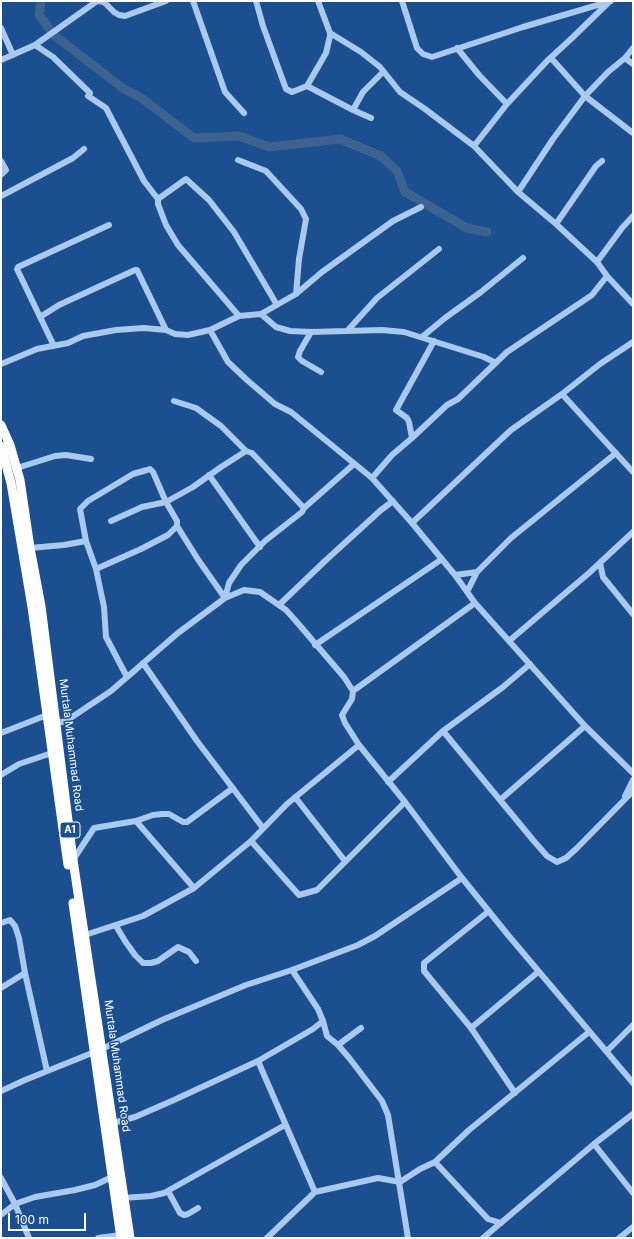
<!DOCTYPE html>
<style>
body{margin:0}
#map{position:relative;width:634px;height:1239px;overflow:hidden;background:#1b4f8f;font-family:Inter,sans-serif}
canvas{display:block}
.frame{position:absolute;inset:0;border:2px solid #fff;pointer-events:none}
.scale{position:absolute;left:8px;top:1213px;width:78px;height:18px;box-sizing:border-box;border:2px solid #fff;border-top:0;padding-left:5px;font-size:12px;line-height:14px;white-space:nowrap;color:#fff;-webkit-text-stroke:3px #1b4f8f;paint-order:stroke}
</style>
<div id="map">
<canvas width="634" height="1239"></canvas>
<div class="frame"></div>
<div class="scale">100 m</div>
</div>
<script>
const c = document.querySelector('canvas').getContext('2d');
c.lineJoin = 'round';
function shape(rows) {
  const path = new Path2D();
  for (const r of rows) {
    path.moveTo(r[0], r[1]);
    for (let i = 2; i < r.length; i += 2) path.lineTo(r[i], r[i + 1]);
  }
  return path;
}
function stroke(path, color, width, dash) {
  c.strokeStyle = color;
  c.lineWidth = width;
  c.lineCap = dash ? 'butt' : 'round';
  c.setLineDash(dash || []);
  c.stroke(path);
}
function drawText(font, color, halo, rows, align = 'center') {
  c.font = font + ' Inter,sans-serif';
  c.lineWidth = 3;
  c.setLineDash([]);
  c.textBaseline = 'middle';
  c.strokeStyle = halo;
  c.fillStyle = color;
  for (const [text, x, y, turn = 0] of rows) {
    c.save();
    c.translate(x, y);
    c.rotate((+turn || 0) * Math.PI / 180);
    c.textAlign = isNaN(turn) ? turn : align;
    if (halo) c.strokeText(text, 0, 0);
    c.fillText(text, 0, 0);
    c.restore();
  }
}
const river = shape([
 [41,1,39,15,55,36,124,89,140,97,194,138,239,136,269,147,340,139,381,156,397,171,405,192,467,228,487,232]
]);
const minor = shape([
 [193,1,225,92,244,113],
 [256,1,263,26,286,89,292,92,307,86,353,110],
 [402,1,417,48,423,54,432,57,523,27,611,1],
 [1,28,13,55],
 [330,33,361,52,380,67,400,92,425,109,474,146,518,192,556,224,597,262,607,276,633,304],
 [35,45,53,57,90,93,88,96,106,108,144,181,158,199,158,204,166,225,178,245,239,316],
 [457,48,479,75,507,104],
 [551,58,585,96,633,133],
 [625,58,633,64],
 [1,60,35,45,97,1,104,2,114,12,119,15,125,16,166,1],
 [307,86,326,53,330,36,330,33,318,1],
 [371,118,353,110,363,92,383,72],
 [474,146,507,104,547,61,572,38,608,3],
 [238,160,266,171,301,209,306,219,299,259,296,294],
 [1,161,6,170,1,175],
 [518,192,553,139,585,96,608,72,625,58,633,48],
 [1,196,73,158,84,149],
 [158,199,186,179,209,200,234,232,277,305],
 [556,224,596,166,602,161],
 [597,262,622,228,633,216],
 [261,314,276,327,290,331,311,332,382,330,404,332,484,357,496,363],
 [40,317,59,305,135,270,137,270,166,330],
 [210,330,228,362,247,380,275,404,291,412,372,478,412,523,455,575,475,603,509,641,589,573,633,532],
 [348,330,377,298,439,249],
 [311,332,300,351,298,357,302,361,321,372],
 [422,337,445,318,481,292,523,258],
 [54,346,17,269,18,267,109,225],
 [1,364,37,349,68,343,83,336,116,330,144,328,166,330,175,334,188,335,210,330,239,316,261,314,296,294,322,272,393,221,421,207],
 [562,394,633,472],
 [174,401,196,408,221,426,246,451,252,453,304,508,302,512,265,541,241,565,229,583,225,598],
 [412,438,409,422,407,418,396,410,434,341],
 [17,468,55,456,66,455,91,459],
 [209,475,260,547],
 [372,478,392,455,412,438,447,405,458,399,507,352,592,295,607,276],
 [304,508,354,464],
 [111,521,142,507,166,502,193,487,221,467,246,451],
 [412,523,511,430,562,394,600,364,633,342],
 [30,548,64,545,86,541],
 [600,563,603,577,633,614],
 [96,569,141,549,168,535,177,526],
 [455,575,477,572],
 [467,592,477,572,511,538,616,453],
 [279,605,325,561,381,510,393,501],
 [509,641,585,726,633,773],
 [315,645,442,559],
 [143,663,197,741,263,828],
 [127,677,106,637,104,607,96,569,86,541,80,509,88,501,133,474,147,470,150,469,153,472,166,502,177,521,177,526,199,561,225,598],
 [353,691,475,603],
 [57,723,66,721,111,691,178,633,225,598,244,590,260,592,286,610,295,620,344,677,353,691,352,699,342,715,345,723,359,745,405,802,462,878,508,935,633,1083],
 [443,731,533,840,547,856,557,862,566,858,577,848,633,791],
 [1,733,47,715],
 [1,775,19,764,52,753],
 [388,782,443,731,503,687,530,664],
 [625,796,633,780],
 [295,797,345,861],
 [500,800,585,726],
 [136,821,194,888],
 [251,841,299,895,317,890,405,802],
 [73,860,94,828,136,821,153,815,162,814,169,814,183,822,187,822,233,788],
 [489,911,424,963,424,971,471,1028,515,1093],
 [1,923,10,920,15,926,19,938,25,973,47,1071],
 [116,926,125,941,135,955,143,963,151,963,158,961,178,947,189,952,196,961],
 [85,935,143,916,194,888,251,841,287,804,359,745],
 [292,970,318,1009,323,1021,327,1036,338,1045,350,1059,382,1101,388,1115,408,1238],
 [1,988,25,973],
 [471,1028,538,972],
 [338,1045,361,1028],
 [607,1051,633,1025],
 [258,1061,315,1192],
 [1,1091,25,1080,102,1049,162,1020,246,985,292,970,358,945,375,936,462,878],
 [113,1123,135,1117,174,1100,258,1061,313,1029,323,1021],
 [594,1144,633,1193],
 [435,1162,488,1219,501,1223],
 [1,1178,15,1204,29,1238],
 [168,1191,180,1213,184,1215,188,1214,198,1208],
 [123,1198,151,1196,164,1193,285,1125],
 [1,1215,15,1204,35,1197,75,1190,95,1185,112,1177],
 [98,1238,121,1235],
 [267,1238,315,1192,378,1178,400,1182,420,1169,435,1162,469,1130,589,1032],
 [483,1238,594,1144,633,1114],
 [619,1238,633,1227]
]);
const highway = shape([
 [1,425,10,445,20,480,30,548,41,606,73,860,130,1238],
 [1,446,11,483,32,607,68,865],
 [73,903,121,1238]
]);
const shields = [
 [70,830,20]
];
const shieldNames = [
 ["A1",70,830]
];
const streetNames = [
 ["Murtala Muhammad Road",71,745,83],
 ["Murtala Muhammad Road",117,1066,82]
];
stroke(river, '#3c6290', 9);
stroke(minor, '#a9c9ee', 6);
stroke(highway, '#fff', 9);
for (const [x, y, w] of shields) {
  const box = new Path2D();
  box.roundRect(x - w / 2, y - 8, w, 16, 3);
  c.fillStyle = '#1b4f8f';
  c.fill(box);
  stroke(box, '#fff', 1);
}
drawText('bold 10px', '#fff', null, shieldNames);
drawText('11px', '#fff', '#1b4f8f', streetNames);
</script>
